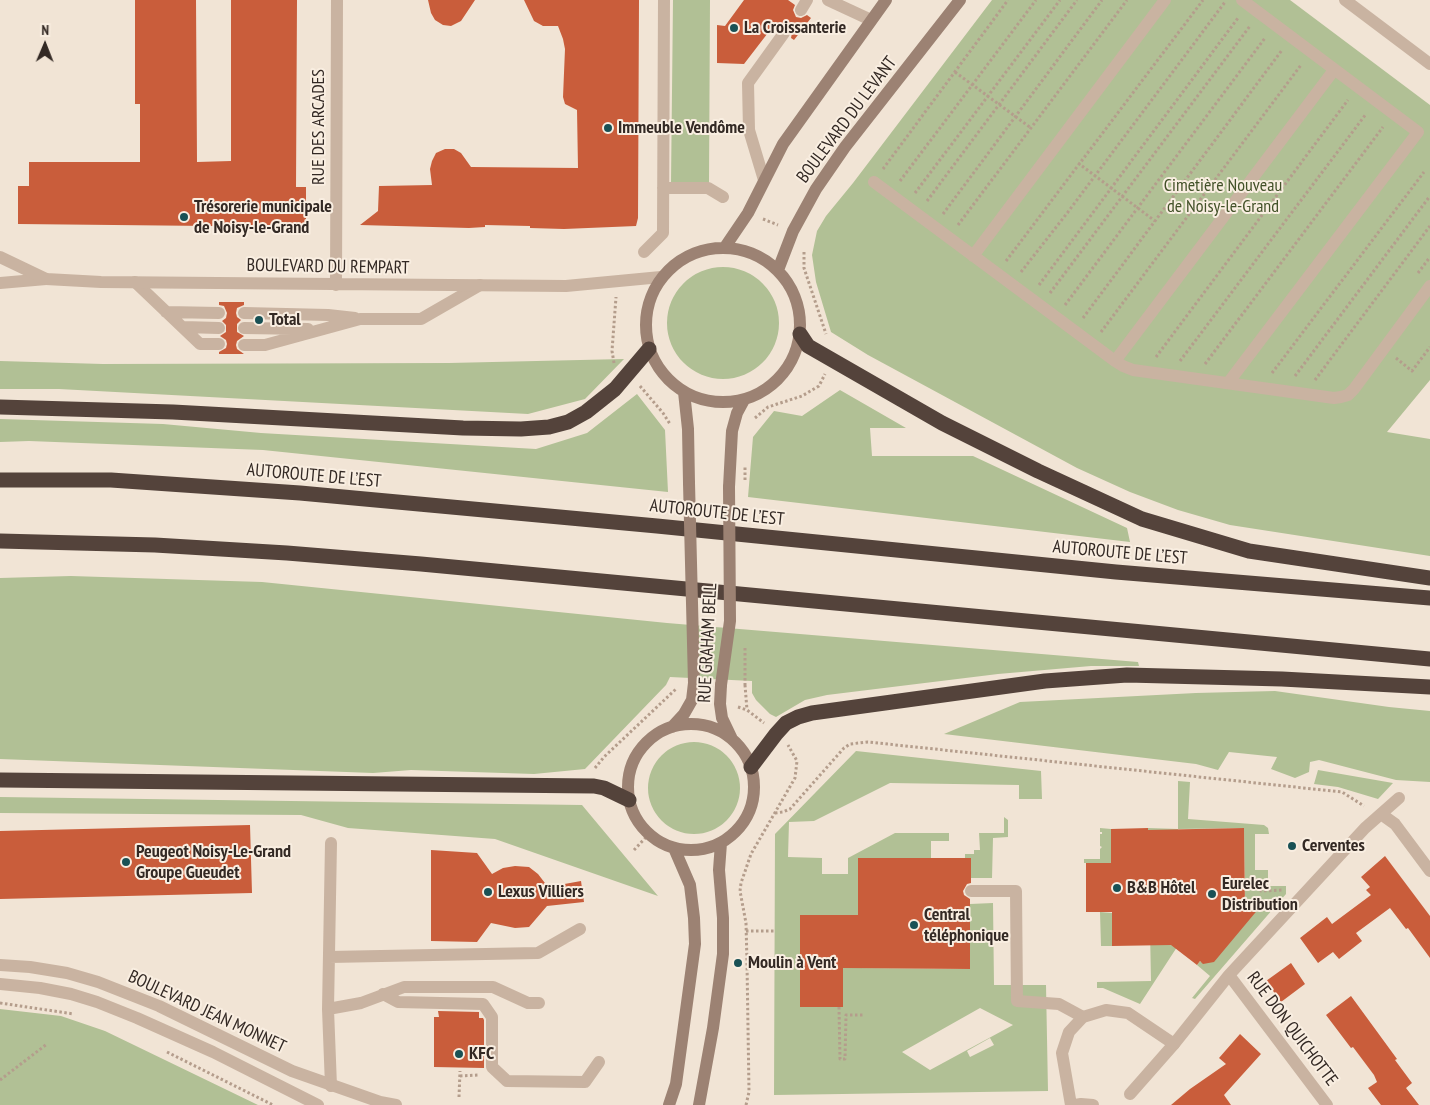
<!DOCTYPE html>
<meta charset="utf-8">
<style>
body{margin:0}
#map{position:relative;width:1430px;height:1105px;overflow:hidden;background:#f1e4d5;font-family:"PT Sans Narrow",sans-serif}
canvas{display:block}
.north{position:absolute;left:20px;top:20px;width:50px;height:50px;-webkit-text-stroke:4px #f9eee1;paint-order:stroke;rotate:1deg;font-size:14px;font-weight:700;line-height:20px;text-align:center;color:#332924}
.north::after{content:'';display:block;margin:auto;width:18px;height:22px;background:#332924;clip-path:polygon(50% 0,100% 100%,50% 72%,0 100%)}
</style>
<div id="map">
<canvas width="1430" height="1105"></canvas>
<div class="north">N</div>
</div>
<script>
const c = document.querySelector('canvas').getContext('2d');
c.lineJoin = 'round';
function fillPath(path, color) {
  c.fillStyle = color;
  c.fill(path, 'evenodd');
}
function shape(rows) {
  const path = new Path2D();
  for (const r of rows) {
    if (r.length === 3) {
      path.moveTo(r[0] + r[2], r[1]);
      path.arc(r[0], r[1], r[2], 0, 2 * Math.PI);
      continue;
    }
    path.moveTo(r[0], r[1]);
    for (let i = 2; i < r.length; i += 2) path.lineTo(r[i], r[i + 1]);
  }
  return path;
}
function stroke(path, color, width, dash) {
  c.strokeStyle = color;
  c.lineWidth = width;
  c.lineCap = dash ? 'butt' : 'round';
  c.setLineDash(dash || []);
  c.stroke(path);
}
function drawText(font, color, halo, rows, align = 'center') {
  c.font = font + ' "PT Sans Narrow",sans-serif';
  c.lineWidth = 4;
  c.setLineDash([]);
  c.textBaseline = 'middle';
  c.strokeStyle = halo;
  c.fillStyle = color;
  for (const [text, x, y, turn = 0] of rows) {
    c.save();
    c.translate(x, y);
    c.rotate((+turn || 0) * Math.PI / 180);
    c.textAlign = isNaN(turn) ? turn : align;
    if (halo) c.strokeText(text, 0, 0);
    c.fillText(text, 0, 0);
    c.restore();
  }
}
const green = shape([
 [673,0,710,0,709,183,671,183],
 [992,0,1290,0,1430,105,1430,380,1387,432,1430,439,1430,556,1230,525,1178,510,1130,492,1077,468,868,355,831,332,816,282,812,255,817,231,826,216,853,183],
 [723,323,56],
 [624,359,585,399,528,414,59,389,0,389,0,361,103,364,449,363],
 [840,390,906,428,870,428,872,456,973,456,1127,528,1130,542,748,497,753,437,774,411,802,416],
 [637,394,665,430,668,492,263,450,29,441,0,442,0,419,163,424,261,433,536,449,587,433],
 [71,576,262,582,667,623,1138,662,1139,666,1091,666,998,674,827,695,805,700,776,717,770,714,756,700,752,693,752,681,670,677,666,685,585,769,534,774,411,770,373,773,0,759,0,578],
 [1275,691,1389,707,1430,711,1430,782,1396,780,1319,760,1310,762,1309,772,1295,778,1271,769,1277,757,1229,752,1218,770,1196,764,944,734,1020,702,1196,693],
 [694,788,46],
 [856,751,1041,771,1042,799,1019,799,1019,785,890,783,814,821,789,822,788,857,822,858,822,874,848,874,848,858,895,833,949,833,949,841,931,841,931,858,858,858,858,937,842,936,842,915,800,915,800,1007,842,958,858,968,970,969,970,904,993,903,994,985,1046,985,1048,1091,774,1095,775,834],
 [980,1008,1013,1025,930,1070,902,1052],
 [990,1038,994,1045,970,1057,967,1051],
 [1318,770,1393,783,1378,799,1338,787,1314,784],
 [1178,781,1190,782,1188,819,1264,825,1268,828,1269,834,1255,834,1255,870,1268,870,1268,886,1286,886,1286,894,1195,999,1192,998,1210,976,1197,965,1200,961,1201,962,1245,907,1244,828,1178,829,1179,944,1140,1004,1103,988,1097,988,1097,982,1151,981,1148,828,1178,829],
 [0,797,582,805,658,896,495,839,348,828,301,815,0,813],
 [1004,817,1008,820,1008,837,993,838,992,878,971,878,965,858,965,854,974,854,974,850,980,850,979,833,1004,833],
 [1100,828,1111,829,1111,863,1084,863,1084,859,1100,859,1100,849,1102,847,1100,846,1100,834,1102,834,1102,832,1100,832],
 [1100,912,1112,913,1112,946,1101,946],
 [0,1009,61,1016,105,1031,258,1105,0,1105]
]);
const building = shape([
 [135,0,196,0,197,162,231,161,231,0,297,0,296,187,306,187,306,227,18,224,18,186,29,186,29,162,140,162,140,104,135,104],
 [428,0,475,0,461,21,451,26,443,25,435,20,431,13],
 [524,0,639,0,638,218,636,226,564,229,530,228,530,226,485,225,485,227,469,228,360,225,378,211,379,186,432,185,430,169,432,161,436,153,445,149,454,149,461,153,471,167,578,168,577,110,565,104,563,97,565,49,563,39,558,26,543,26,534,21],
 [744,0,788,0,795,5,793,10,796,17,801,18,807,15,811,18,794,40,791,38,792,33,789,27,784,25,778,28,774,25,744,64,717,63,717,25,725,26],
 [219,302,244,302,244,305,237,308,236,313,237,317,241,320,237,324,237,332,244,336,237,341,236,345,237,349,244,354,219,354,219,352,226,348,227,344,226,340,220,336,226,332,226,325,222,321,226,318,227,313,224,306,219,305],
 [250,825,252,893,0,899,0,831],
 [1148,828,1148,830,1244,828,1245,907,1260,907,1214,962,1203,964,1200,961,1197,965,1171,945,1112,946,1112,912,1086,912,1086,863,1111,863,1111,829],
 [431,850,477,853,492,874,503,868,515,866,529,867,538,874,548,887,581,881,584,902,547,906,529,927,515,928,491,923,477,942,431,941],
 [1385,856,1430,916,1430,958,1408,928,1406,929,1390,908,1356,933,1362,941,1339,959,1333,952,1318,963,1300,938,1327,917,1332,924,1371,895,1366,890,1370,887,1361,877],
 [858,858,971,858,971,883,967,884,963,891,964,895,970,899,970,969,843,968,843,1007,800,1007,800,915,858,915],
 [1291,963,1305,984,1281,1002,1266,981],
 [1351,996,1397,1059,1395,1060,1412,1083,1406,1088,1419,1105,1381,1105,1368,1088,1377,1082,1374,1075,1353,1047,1351,1048,1326,1015],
 [438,1011,479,1012,479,1018,483,1018,484,1020,484,1068,434,1067,434,1017,439,1017],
 [1240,1034,1261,1054,1224,1095,1231,1105,1171,1105,1190,1089,1226,1064,1219,1058]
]);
const path = shape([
 [955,72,1031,128],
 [1078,163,1155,221],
 [883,169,1008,0],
 [900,181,1036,0],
 [915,193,1060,0],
 [927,201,1077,0],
 [943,214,1102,0],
 [763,219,778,225],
 [958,225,1127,0],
 [804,252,804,268,826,334],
 [1006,261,1203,0],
 [1021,272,1068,212,1225,2],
 [1418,273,1430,257],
 [1039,285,1238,18],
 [1050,293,1250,26],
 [1065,305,1265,38],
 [1083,318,1282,50],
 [1101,332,1301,65],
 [1156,357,1348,100],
 [1396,358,1412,371,1430,347],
 [1180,361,1366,114],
 [614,363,612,351,616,297],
 [1205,364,1383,127],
 [1272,373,1424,172],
 [1295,376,1430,196],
 [1315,380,1430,226],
 [640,386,663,413,670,424],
 [755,418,768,407,802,396,819,386,825,374],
 [745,685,747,710],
 [738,707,747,710,764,723],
 [595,768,604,757,676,689],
 [775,813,783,812,790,809,844,748,850,744,868,742,1342,792,1364,806],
 [634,850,649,834],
 [1245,880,1261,880,1261,891,1284,890],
 [746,931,774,931],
 [0,1003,74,1014],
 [839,1007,840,1059,845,1059,846,1015,863,1015],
 [167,1052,273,1105],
 [460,1076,478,1075],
 [0,1080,47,1044],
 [459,1097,460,1071],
 [746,1105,749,1092,747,963,746,923,740,891,741,883,751,854,795,778,797,761,788,745]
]);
const service = shape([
 [828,0,871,20],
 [801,10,807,0],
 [764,180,749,130,748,83,784,33],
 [874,182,1115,361,1123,366,1133,370,1334,398,1341,397,1348,395,1354,389,1430,286],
 [973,256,1165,0],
 [135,282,200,344,219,344],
 [0,283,46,279],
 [166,312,219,313],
 [244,313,328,315,355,318],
 [183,327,219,328],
 [244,328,308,329],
 [244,345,265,345,360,319,421,319,480,285],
 [1115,361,1334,70],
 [1228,383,1418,132,1242,0],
 [971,891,1016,891,1017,1001,1059,1004,1083,1017],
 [329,957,538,953,580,929],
 [383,994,398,1002,483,1004,492,1017,492,1067,507,1081,585,1082,599,1062],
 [328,1009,361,1003,404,987,493,987,528,1003,539,1003],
 [331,1086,328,1009,331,843],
 [1130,1094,1174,1044]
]);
const pedestrian = shape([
 [663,188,708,188,723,197],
 [644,252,663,233,664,0]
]);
const minor = shape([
 [1345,0,1430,64],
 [0,257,46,279,101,282,566,286,661,277],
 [336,285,337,0],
 [1381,814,1395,824,1430,871],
 [1229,975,1327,1105],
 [1071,1105,1062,1053,1069,1032,1083,1017,1106,1010,1128,1013,1174,1044,1229,975,1365,828,1399,798],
 [1075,1105,1081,1104,1093,1105]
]);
const tertiary = shape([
 [0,965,30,967,67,973,98,982,159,1006,292,1071,380,1102,396,1105],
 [0,984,40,988,71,994,97,1002,137,1018,213,1052,318,1105]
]);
const secondary = shape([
 [725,247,748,213,783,144,886,0],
 [723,325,77],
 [778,270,793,231,816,189,845,147,960,0],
 [684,392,688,429,689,483],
 [729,487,732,431,737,413,744,400],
 [721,685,720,704,722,718,732,739],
 [691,787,63],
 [672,727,684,714,692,700,694,683],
 [669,1105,676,1084,695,944,694,918,690,885,674,848],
 [699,1105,713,1028,723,954,723,918,719,870,721,843]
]);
const motorway = shape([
 [800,334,808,346,942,423,1038,471,1142,519,1249,551,1430,578],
 [0,407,173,412,463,428,521,429,549,427,568,422,586,412,615,389,649,349],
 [0,480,111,480,300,493,657,526,1116,572,1430,598],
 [0,541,155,545,287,553,421,564,1430,659],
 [751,767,776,734,786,723,798,717,812,713,1045,681,1127,675,1282,679,1430,687],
 [0,780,594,786,604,788,629,800]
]);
const pathBridge = shape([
 [745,480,745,467],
 [745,648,745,685]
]);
const secondaryBridge = shape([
 [689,483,694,683],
 [721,685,730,621,729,487]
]);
const markers = [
 [734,28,5,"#195155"],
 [608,128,5,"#195155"],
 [184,217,5,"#195155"],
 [259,320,5,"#195155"],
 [1292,846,5,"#195155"],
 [126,862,5,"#195155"],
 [1117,888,5,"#195155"],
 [488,892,5,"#195155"],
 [1212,894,5,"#195155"],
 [914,925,5,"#195155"],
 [738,963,5,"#195155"],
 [459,1054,5,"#195155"]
];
const poiNames = [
 ["La Croissanterie",744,28],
 ["Immeuble Vendôme",618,128],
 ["Trésorerie municipale",194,207],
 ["de Noisy-le-Grand",194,228],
 ["Total",269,320],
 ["Cerventes",1302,846],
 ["Peugeot Noisy-Le-Grand",136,852],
 ["Groupe Gueudet",136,873],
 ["Eurelec",1222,884],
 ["Distribution",1222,905],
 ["B&B Hôtel",1127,888],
 ["Lexus Villiers",498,892],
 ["Central",924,915],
 ["téléphonique",924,936],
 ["Moulin à Vent",748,963],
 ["KFC",469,1054]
];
const streetNames = [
 ["BOULEVARD DU LEVANT",847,120,-53],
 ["RUE DES ARCADES",319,127,-90],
 ["BOULEVARD DU REMPART",328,267,1],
 ["AUTOROUTE DE L’EST",314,476,5],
 ["AUTOROUTE DE L’EST",717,513,6],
 ["AUTOROUTE DE L’EST",1120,553,5],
 ["RUE GRAHAM BELL",708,643,-87],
 ["BOULEVARD JEAN MONNET",207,1012,25],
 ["RUE DON QUICHOTTE",1292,1029,53]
];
const parkNames = [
 ["Cimetière Nouveau",1223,186],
 ["de Noisy-le-Grand",1223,207]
];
fillPath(green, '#b1c095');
fillPath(building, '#c95d3b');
stroke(path, '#b49d8c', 3, [2.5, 2.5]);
stroke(service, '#c9b3a1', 12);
stroke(pedestrian, '#c9b3a1', 12);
stroke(minor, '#c9b3a1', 12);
stroke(tertiary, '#c9b3a1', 12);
stroke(secondary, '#9c8273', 12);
stroke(motorway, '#54433b', 15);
stroke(pathBridge, '#b49d8c', 3, [2.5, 2.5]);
stroke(secondaryBridge, '#9c8273', 12);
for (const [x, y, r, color] of markers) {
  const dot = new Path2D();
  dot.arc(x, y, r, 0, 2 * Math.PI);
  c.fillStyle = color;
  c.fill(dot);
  stroke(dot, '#f9eee1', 2);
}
drawText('bold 18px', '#332924', '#f9eee1', poiNames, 'left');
drawText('18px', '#332924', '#f9eee1', streetNames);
drawText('18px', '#425128', '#f9eee1', parkNames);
</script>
